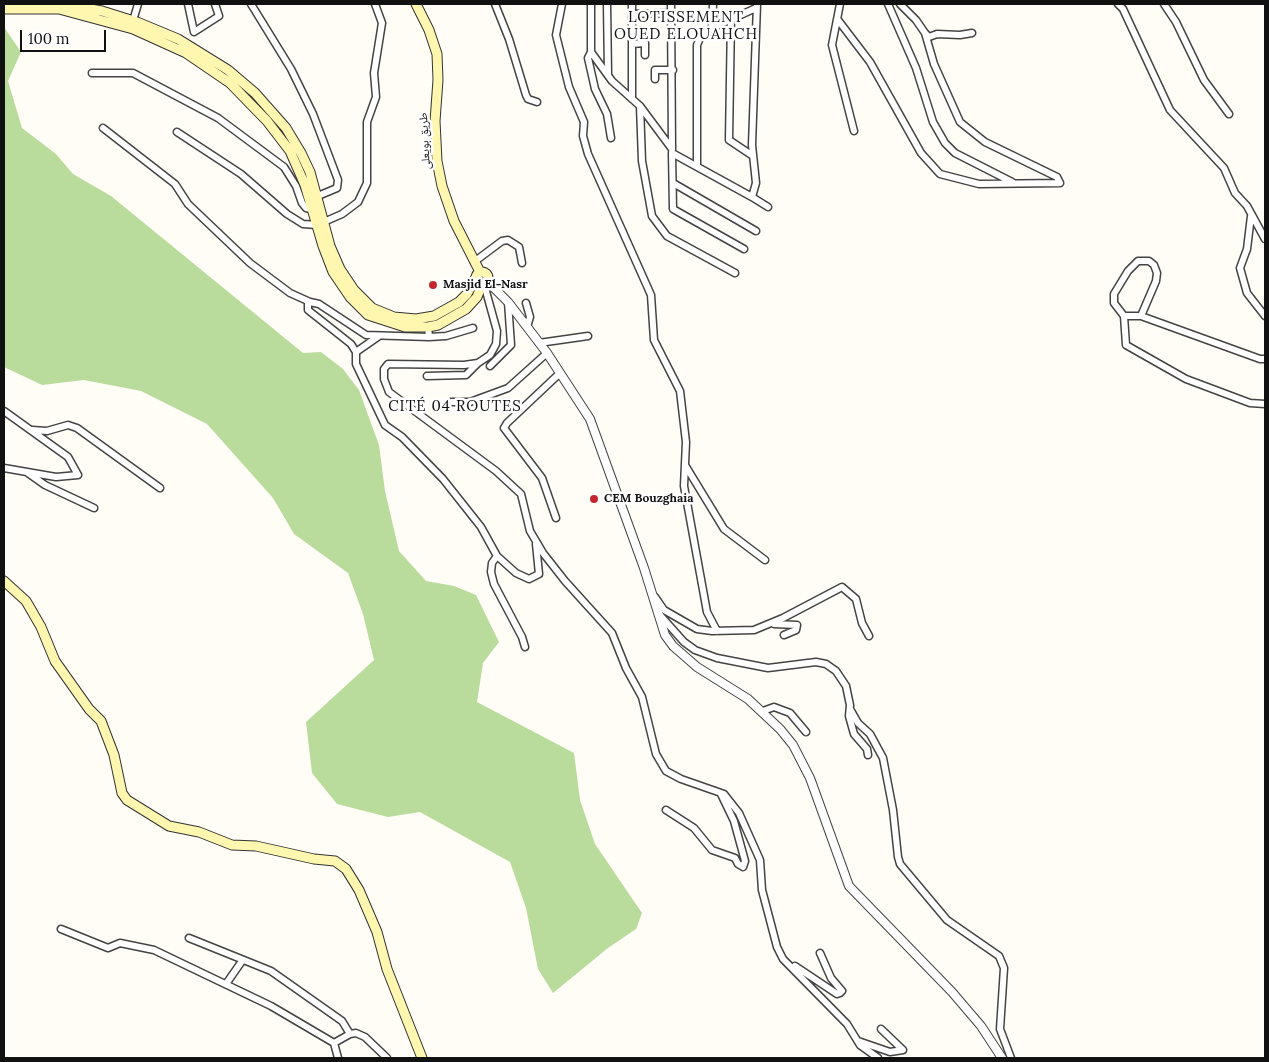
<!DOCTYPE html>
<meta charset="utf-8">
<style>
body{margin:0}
#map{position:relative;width:1269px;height:1062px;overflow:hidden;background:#fffdf5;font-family:Lora,serif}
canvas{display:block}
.frame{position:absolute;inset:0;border:5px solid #111;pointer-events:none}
.scale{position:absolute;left:20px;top:30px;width:86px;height:22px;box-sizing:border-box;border:2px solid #111;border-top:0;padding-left:6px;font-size:15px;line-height:18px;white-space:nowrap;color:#111;-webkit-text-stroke:4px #fff;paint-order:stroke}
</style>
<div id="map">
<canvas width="1269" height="1062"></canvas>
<div class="frame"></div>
<div class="scale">100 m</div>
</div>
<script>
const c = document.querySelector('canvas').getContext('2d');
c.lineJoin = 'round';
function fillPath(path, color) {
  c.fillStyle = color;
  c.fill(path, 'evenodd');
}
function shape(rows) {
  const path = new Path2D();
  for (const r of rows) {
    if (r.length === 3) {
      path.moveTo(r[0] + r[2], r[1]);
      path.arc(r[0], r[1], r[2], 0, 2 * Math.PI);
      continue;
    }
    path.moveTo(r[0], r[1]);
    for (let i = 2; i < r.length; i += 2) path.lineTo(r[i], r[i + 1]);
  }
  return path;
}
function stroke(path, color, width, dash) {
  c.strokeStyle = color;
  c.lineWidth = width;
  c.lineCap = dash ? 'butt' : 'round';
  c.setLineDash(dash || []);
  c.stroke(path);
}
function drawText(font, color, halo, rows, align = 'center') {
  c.font = font + ' Lora,"Noto Naskh Arabic",serif';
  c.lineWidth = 5;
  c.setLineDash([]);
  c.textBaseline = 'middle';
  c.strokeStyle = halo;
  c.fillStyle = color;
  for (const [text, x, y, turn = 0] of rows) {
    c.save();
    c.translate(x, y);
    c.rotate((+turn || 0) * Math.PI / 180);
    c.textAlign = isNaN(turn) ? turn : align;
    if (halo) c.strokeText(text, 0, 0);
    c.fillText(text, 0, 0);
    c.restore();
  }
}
const forest = shape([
 [4,27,21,52,8,81,22,128,56,154,73,174,111,196,303,353,321,352,343,369,359,390,379,445,385,491,399,551,426,581,454,586,476,595,499,642,483,663,477,702,574,753,580,800,595,844,642,913,636,929,608,948,553,993,538,969,526,908,510,862,420,812,388,817,337,804,312,773,306,722,374,660,363,614,348,573,294,534,273,498,207,424,141,391,84,380,42,385,4,367]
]);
const minor = shape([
 [188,4,194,32,219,16,215,4],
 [251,4,291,69,313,114,338,180,337,188,313,198],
 [495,4,509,39,526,95,528,99,537,102],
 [562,4,556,35,569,87,584,122,583,136,588,154,651,295,654,340,680,391,686,442,684,486,707,612,717,631],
 [591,4,591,52,612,81,640,106],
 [607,4,608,75],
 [632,4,632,99],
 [671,4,672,150],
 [840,4,832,45,854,131],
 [888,4,916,68,933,122,945,143,955,153,1012,182],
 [900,4,916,20,925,33,934,64,960,122,985,142,1057,177,1060,183],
 [1118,4,1123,9,1170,110,1224,168,1235,193,1247,206,1265,239],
 [1164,4,1176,22,1204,80,1229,114],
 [632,14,671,13],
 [731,18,729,140,753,156],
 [838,20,870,62,921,153,940,174,979,184,1060,183],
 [132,24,138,4],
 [712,28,756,8],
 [925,33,929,37,937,34,960,35,972,33],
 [632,44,645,43,645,55],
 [591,52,588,58,595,89,607,114,611,138],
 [92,73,133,73,218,118,284,167,296,186,302,203,306,208,315,210],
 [655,79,655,70,673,70],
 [103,128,175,184,188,204,250,263,290,293,310,302],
 [177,132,241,174,287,214,303,224,317,225,342,214,358,202,367,183,367,122,376,97,374,73,382,23,375,4],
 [672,149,640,106,642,161,652,216,667,236,735,273],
 [697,166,697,45,701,36,712,28,713,4],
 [673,183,756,231],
 [752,197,768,207],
 [1251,216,1247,249,1240,268,1247,293,1265,316],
 [744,249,673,209,672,153,752,197,756,183,752,145,757,4],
 [474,262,502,241,508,240,519,247,522,263],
 [484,284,497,331,496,344,490,355,478,363,464,365,388,364,384,369,384,379,389,392,496,471,521,494,530,531,543,553,565,581,612,633,626,668,642,697,656,754,666,771,681,779,724,794,739,813,760,860,762,890,777,947,783,959,847,1024,860,1045,878,1058],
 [526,303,530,317,527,327],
 [1124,316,1141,316,1260,359,1265,359],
 [1141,316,1156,281,1157,273,1154,265,1149,261,1138,261,1128,271,1114,294,1114,303,1124,316,1126,345,1186,379,1250,403,1265,404],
 [428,327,429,337,366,335,319,304,310,302,308,304,308,310,351,344,356,352,356,364,385,425,402,437,443,479,481,527,497,556,516,573,529,579,539,574,536,544],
 [429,337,446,336,473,328],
 [539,343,588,336],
 [356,352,379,336],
 [490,366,511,345,508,302],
 [427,376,466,375,478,363],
 [451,402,470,402,508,388,547,353],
 [4,411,68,457,78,475,56,477,4,468],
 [32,430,47,431,68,425,77,428,160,488],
 [685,465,724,529,765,560],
 [28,473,45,485,94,508],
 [556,518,542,478,504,428,507,423,560,373],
 [497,556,492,563,491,572,494,584,522,637,525,647],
 [655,597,664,610,697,629,712,631,754,630,783,618,842,587,856,599,862,623,869,636],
 [659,614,684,642,695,650,717,658,768,668,816,662,826,664,836,671,846,686,850,705,849,716,854,734,867,749,868,755],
 [774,624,797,625,796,630,784,635],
 [850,709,858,723,870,734,883,758,893,810,898,857,900,864,947,920,999,956,1004,968,1000,1029,1011,1058],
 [763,711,774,707,790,713,806,732],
 [666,810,694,828,712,850,735,858,738,864,743,867,745,861,734,821,721,794],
 [61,929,108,948,120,943,154,950,271,1006,334,1043],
 [189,938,271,971,342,1021,350,1034],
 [795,966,837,994,840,993,842,991,831,978,820,953],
 [226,984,242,961],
 [858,1041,890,1052,903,1050,881,1029],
 [334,1043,350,1034,356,1033,365,1037,387,1058],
 [334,1043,338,1058]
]);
const tertiary = shape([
 [487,281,508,302,547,353,590,419,644,568,665,635,673,646,697,667,748,699,780,729,793,745,810,778,849,886,952,992,981,1026,1002,1058]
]);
const secondary = shape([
 [62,4,102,11,137,22,178,39,228,70,255,93,286,128,301,153,310,172,330,246,340,269,354,290,372,308,394,317,416,319,434,316,459,302,467,294,476,277],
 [416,4,429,30,437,54,438,80,435,121,437,161,442,186,454,221,480,272],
 [4,9,59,9,133,29,186,53,230,83,267,121,290,151,305,185,323,246,333,272,350,297,368,315,405,327,428,327,438,325,466,309,477,297,482,284],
 [482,278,6],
 [4,581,26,601,41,627,55,661,89,709,101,721,114,755,122,793,127,800,169,826,199,832,232,845,256,846,314,859,335,861,346,869,359,890,377,932,387,969,422,1058]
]);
const markers = [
 [433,285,5,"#c4262e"],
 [594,499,5,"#c4262e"]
];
const streetNames = [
 ["طريق بويعلى",425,141,-93]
];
const poiNames = [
 ["Masjid El-Nasr",443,285],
 ["CEM Bouzghaia",604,499]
];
const quarterNames = [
 ["LOTISSEMENT",686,18],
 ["OUED ELOUAHCH",686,35],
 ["CITÉ 04 ROUTES",455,407]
];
fillPath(forest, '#b9dc9c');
stroke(minor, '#444', 9);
stroke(tertiary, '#444', 10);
stroke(secondary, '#333', 11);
stroke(minor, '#fff', 6);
stroke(tertiary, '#fff', 8);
stroke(secondary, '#fff6b0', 9);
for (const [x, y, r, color] of markers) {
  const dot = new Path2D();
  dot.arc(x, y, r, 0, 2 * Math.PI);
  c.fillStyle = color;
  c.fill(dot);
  stroke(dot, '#fff', 2);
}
drawText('12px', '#111', '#fff', streetNames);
drawText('bold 12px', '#111', '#fff', poiNames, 'left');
c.letterSpacing = '1px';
drawText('15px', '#111', '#fff', quarterNames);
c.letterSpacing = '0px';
</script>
